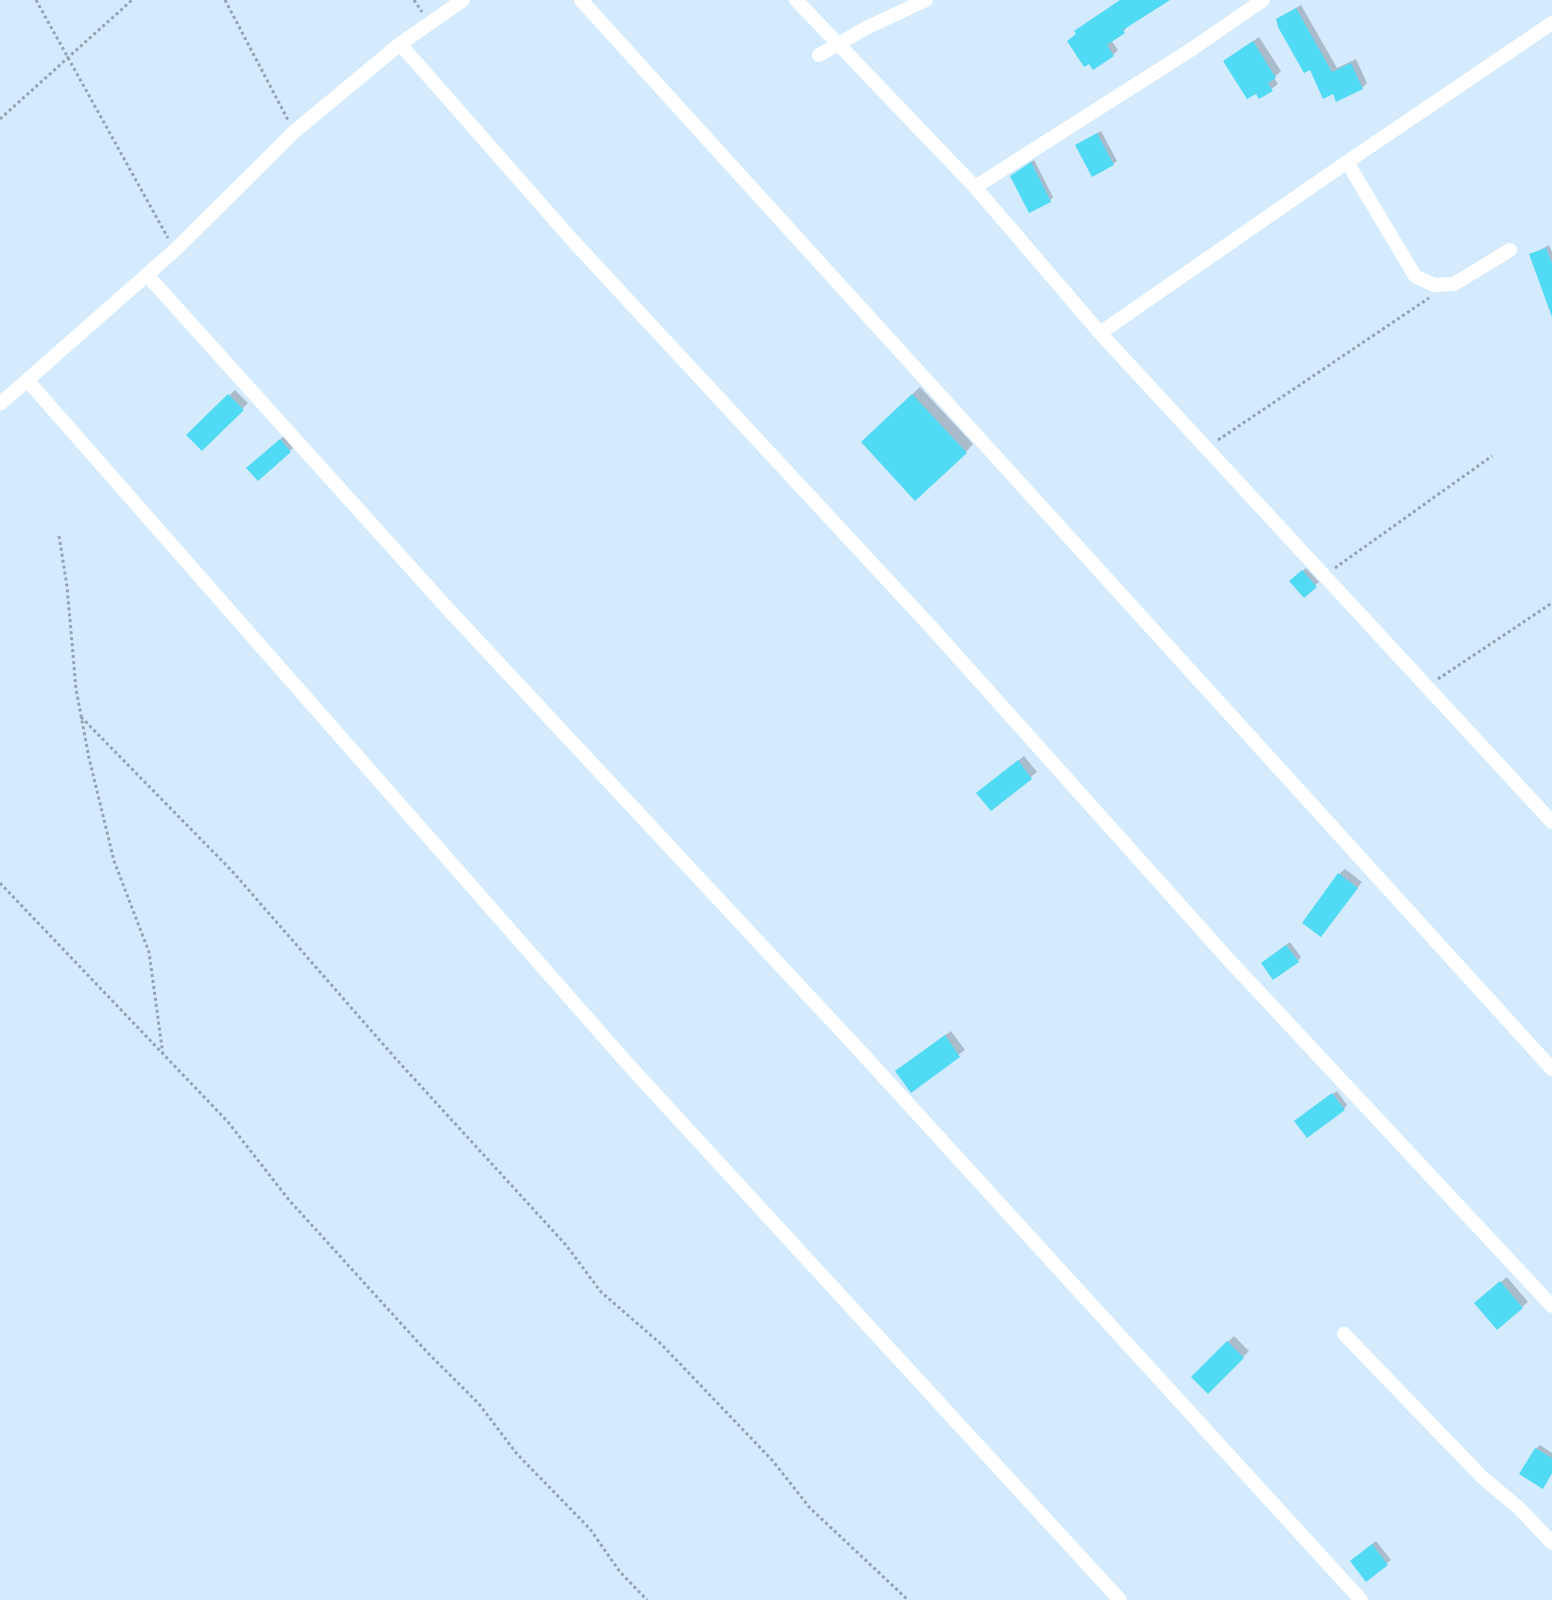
<!DOCTYPE html>
<style>
body{margin:0}
canvas{display:block;background:#d4ebfe}
</style>
<canvas width="1552" height="1600"></canvas>
<script>
const c = document.querySelector('canvas').getContext('2d');
c.lineJoin = 'round';
function fillPath(path, color) {
  c.fillStyle = color;
  c.fill(path, 'evenodd');
}
function shape(rows) {
  const path = new Path2D();
  for (const r of rows) {
    path.moveTo(r[0], r[1]);
    for (let i = 2; i < r.length; i += 2) path.lineTo(r[i], r[i + 1]);
  }
  return path;
}
function stroke(path, color, width, dash) {
  c.strokeStyle = color;
  c.lineWidth = width;
  c.lineCap = dash ? 'butt' : 'round';
  c.setLineDash(dash || []);
  c.stroke(path);
}
const shadow = shape([
 [1121,0,1165,0,1128,25,1124,31,1111,40,1118,50,1113,55,1076,31],
 [1301,5,1337,68,1356,59,1367,83,1362,88,1334,92,1310,68,1277,19],
 [1259,37,1281,71,1274,78,1278,84,1260,97,1225,61],
 [1101,131,1117,161,1113,164,1077,145],
 [1034,160,1053,197,1050,201,1012,176],
 [1549,245,1552,252,1552,296,1531,255],
 [920,387,973,444,966,452,870,434],
 [235,390,248,403,202,449,188,435],
 [284,436,293,448,258,479,248,468],
 [1306,568,1319,582,1304,595,1291,581],
 [1024,756,1037,772,991,809,984,788],
 [1345,869,1362,882,1321,935,1339,874],
 [1290,942,1301,957,1298,961,1267,959],
 [951,1031,965,1050,911,1090,903,1066],
 [1337,1091,1347,1105,1344,1109,1300,1117],
 [1507,1277,1528,1302,1522,1307,1482,1298],
 [1234,1336,1249,1351,1208,1392,1193,1377],
 [1540,1445,1552,1453,1552,1473,1546,1483,1536,1449],
 [1376,1541,1391,1560,1366,1580,1355,1558]
]);
const building = shape([
 [1120,0,1170,0,1123,30,1125,33,1107,45,1114,56,1093,70,1089,64,1084,67,1067,41,1076,34,1074,31],
 [1296,8,1332,72,1351,63,1363,89,1336,102,1333,94,1323,99,1310,70,1304,73,1278,27,1276,19],
 [1253,41,1276,78,1268,83,1273,91,1259,99,1256,94,1247,99,1223,61],
 [1097,133,1114,165,1092,177,1075,145],
 [1031,162,1051,202,1029,213,1010,176],
 [1546,248,1552,263,1552,317,1529,254],
 [228,394,244,410,202,451,186,435],
 [912,394,967,453,915,501,861,442],
 [280,439,291,452,258,481,246,468],
 [1302,570,1317,587,1304,598,1289,581],
 [1018,760,1032,779,991,811,976,793],
 [1338,873,1358,888,1321,937,1302,923],
 [1286,945,1299,962,1273,980,1261,963],
 [945,1035,960,1057,911,1093,895,1071],
 [1332,1093,1345,1110,1307,1138,1294,1121],
 [1500,1281,1523,1308,1497,1330,1474,1303],
 [1227,1341,1244,1358,1208,1394,1191,1377],
 [1535,1448,1552,1458,1552,1473,1543,1489,1519,1474],
 [1372,1544,1388,1565,1366,1582,1350,1561]
]);
const path = shape([
 [36,0,168,238],
 [225,0,288,120],
 [414,0,422,12],
 [0,119,132,0],
 [1218,440,1429,298],
 [59,536,67,586,76,689,89,758,114,861,149,952,163,1055],
 [1335,568,1492,456],
 [1438,679,1552,603],
 [81,717,232,871,396,1059,566,1245,601,1292,661,1344,772,1460,810,1508,908,1600],
 [0,883,228,1122,289,1200,426,1351,479,1404,517,1454,590,1529,620,1572,647,1600]
]);
const minor = shape([
 [581,0,1552,1069],
 [796,0,975,187,1100,333,1552,822],
 [400,44,574,242,931,627,1229,960,1552,1306],
 [819,55,866,28,926,0],
 [975,187,1192,49,1263,0],
 [1510,250,1454,284,1434,285,1415,276,1347,162,1552,23],
 [147,275,448,609,860,1051,1361,1600],
 [1100,333,1347,162],
 [27,380,626,1062,1120,1600],
 [0,404,175,250,294,132,400,44,463,0],
 [1344,1334,1482,1477,1520,1509,1552,1543]
]);
fillPath(shadow, '#0003');
fillPath(building, '#51daf4');
stroke(path, '#92a3b2', 3, [3, 3]);
stroke(minor, '#fff', 14);
</script>
